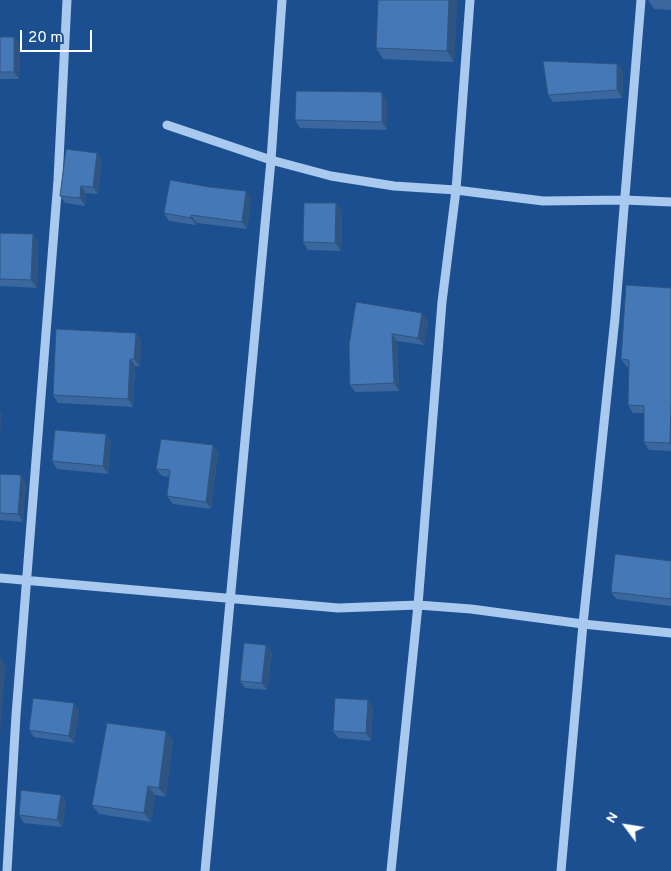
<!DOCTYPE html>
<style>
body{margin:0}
#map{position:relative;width:671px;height:871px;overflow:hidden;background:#1b4f8f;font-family:Overpass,sans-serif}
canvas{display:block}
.north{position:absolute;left:601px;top:801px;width:50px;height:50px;-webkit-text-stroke:4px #1b4f8f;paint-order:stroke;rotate:301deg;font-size:14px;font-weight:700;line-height:20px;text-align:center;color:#fff}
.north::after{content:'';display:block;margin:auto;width:18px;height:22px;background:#fff;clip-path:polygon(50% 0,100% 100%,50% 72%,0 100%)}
.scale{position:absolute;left:20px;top:30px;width:72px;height:22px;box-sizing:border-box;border:2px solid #fff;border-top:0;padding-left:6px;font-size:15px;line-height:18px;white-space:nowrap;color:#fff;-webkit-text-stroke:4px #1b4f8f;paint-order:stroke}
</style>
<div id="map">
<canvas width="671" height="871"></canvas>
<div class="north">N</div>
<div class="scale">20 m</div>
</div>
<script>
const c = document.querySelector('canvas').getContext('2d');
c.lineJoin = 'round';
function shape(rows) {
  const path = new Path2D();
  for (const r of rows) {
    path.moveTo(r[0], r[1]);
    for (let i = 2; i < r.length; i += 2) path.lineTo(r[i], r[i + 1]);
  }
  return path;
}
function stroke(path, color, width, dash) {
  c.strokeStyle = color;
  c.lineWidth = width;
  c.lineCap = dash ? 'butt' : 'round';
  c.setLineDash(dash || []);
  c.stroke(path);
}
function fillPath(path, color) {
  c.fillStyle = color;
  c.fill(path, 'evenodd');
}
const minor = shape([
 [167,125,271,160,331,176,394,186,456,190,543,201,624,200,671,202],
 [0,578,338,608,418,605,471,609,583,624,671,633],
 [7,871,16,715,58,180,67,0],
 [205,871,271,160,282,0],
 [391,871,418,605,442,302,456,190,470,0],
 [561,871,583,624,615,318,641,0]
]);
const wall = shape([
 [457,0,454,62,383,59,376,48],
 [648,0,671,0,671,10,654,9],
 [0,37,14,37,20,45,19,79,0,79],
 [617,64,623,71,622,98,553,102,548,95],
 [387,100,387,130,300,128,295,120],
 [102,160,98,194,86,193,85,206,65,203,60,196],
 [251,198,247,229,197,223,196,225,169,221,164,213],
 [342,211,341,251,308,250,303,242],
 [0,233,38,242,37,288,0,286],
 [671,288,671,451,649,450,644,442,644,413,633,413,628,405,629,367,627,367,621,359],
 [428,320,424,345,397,341,399,391,355,392,350,385,349,345],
 [136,333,141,340,140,367,135,366,133,407,58,403,53,395],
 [111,442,108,474,57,469,52,461],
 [213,445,218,452,211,509,173,504,167,496,170,477,162,476,156,469],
 [0,474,26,483,23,522,0,520],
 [671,561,671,606,616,599,611,592],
 [266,645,272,653,267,690,245,688,240,681],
 [368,700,373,708,371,741,338,738,333,731],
 [79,710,74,743,34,737,29,730],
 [166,731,173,740,166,797,155,795,151,822,99,814,92,805],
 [61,795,66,802,62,827,24,823,19,815]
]);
const shadedWall = shape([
 [449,0,457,0,454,62,447,51],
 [14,37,20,45,19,79,14,72],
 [617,64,623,71,622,98,617,90],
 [382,92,387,100,387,130,382,122],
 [97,153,102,160,98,194,93,187],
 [81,186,86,193,85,206,80,198],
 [246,191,251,198,247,229,242,222],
 [336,203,342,211,341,251,335,243],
 [191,215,197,223,196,225,191,218],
 [33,234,38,242,37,288,31,280],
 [422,313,428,320,424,345,418,338],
 [136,333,141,340,140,367,134,359],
 [392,334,397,341,399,391,394,383],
 [130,359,135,366,133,407,128,399],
 [671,403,671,445,670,443],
 [0,411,2,413,0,437],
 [106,434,111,442,108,474,103,466],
 [213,445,218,452,211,509,206,502],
 [21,475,26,483,23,522,18,514],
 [266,645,272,653,267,690,262,683],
 [0,657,6,665,0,734],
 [368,700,373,708,371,741,366,733],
 [74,703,79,710,74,743,69,736],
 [166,731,173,740,166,797,159,788],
 [148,786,155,795,151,822,144,813],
 [61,795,66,802,62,827,57,820]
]);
const building = shape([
 [378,0,449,0,447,51,376,48,378,0],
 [0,37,14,37,14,72,0,72,0,37],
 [543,61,617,64,617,90,548,95,543,61],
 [296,91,382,92,382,122,295,120,296,91],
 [66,149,97,153,93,187,81,186,80,198,60,196,66,149],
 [170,180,209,187,246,191,242,222,191,215,191,218,164,213,170,180],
 [304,203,336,203,335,243,303,242,304,203],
 [0,233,33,234,31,280,0,279,0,233],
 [626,285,671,288,671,403,670,443,644,442,644,406,628,405,629,360,621,359,626,285],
 [356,302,422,313,418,338,392,334,394,383,350,385,349,345,356,302],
 [56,329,136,333,134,359,130,359,128,399,53,395,56,329],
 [55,430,106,434,103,466,52,461,55,430],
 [161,439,213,445,206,502,167,496,170,470,156,469,161,439],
 [0,474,21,475,18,514,0,513,0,474],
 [615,554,671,561,671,599,611,592,615,554],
 [244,643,266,645,262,683,240,681,244,643],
 [33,698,74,703,69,736,29,730,33,698],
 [335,698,368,700,366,733,333,731,335,698],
 [107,723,166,731,159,788,148,786,144,813,92,805,107,723],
 [21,790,61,795,57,820,19,815,21,790]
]);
stroke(minor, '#a9c9ee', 9);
fillPath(wall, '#3a679d');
fillPath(shadedWall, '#305480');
fillPath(building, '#4478b7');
stroke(building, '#305480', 1);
</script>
